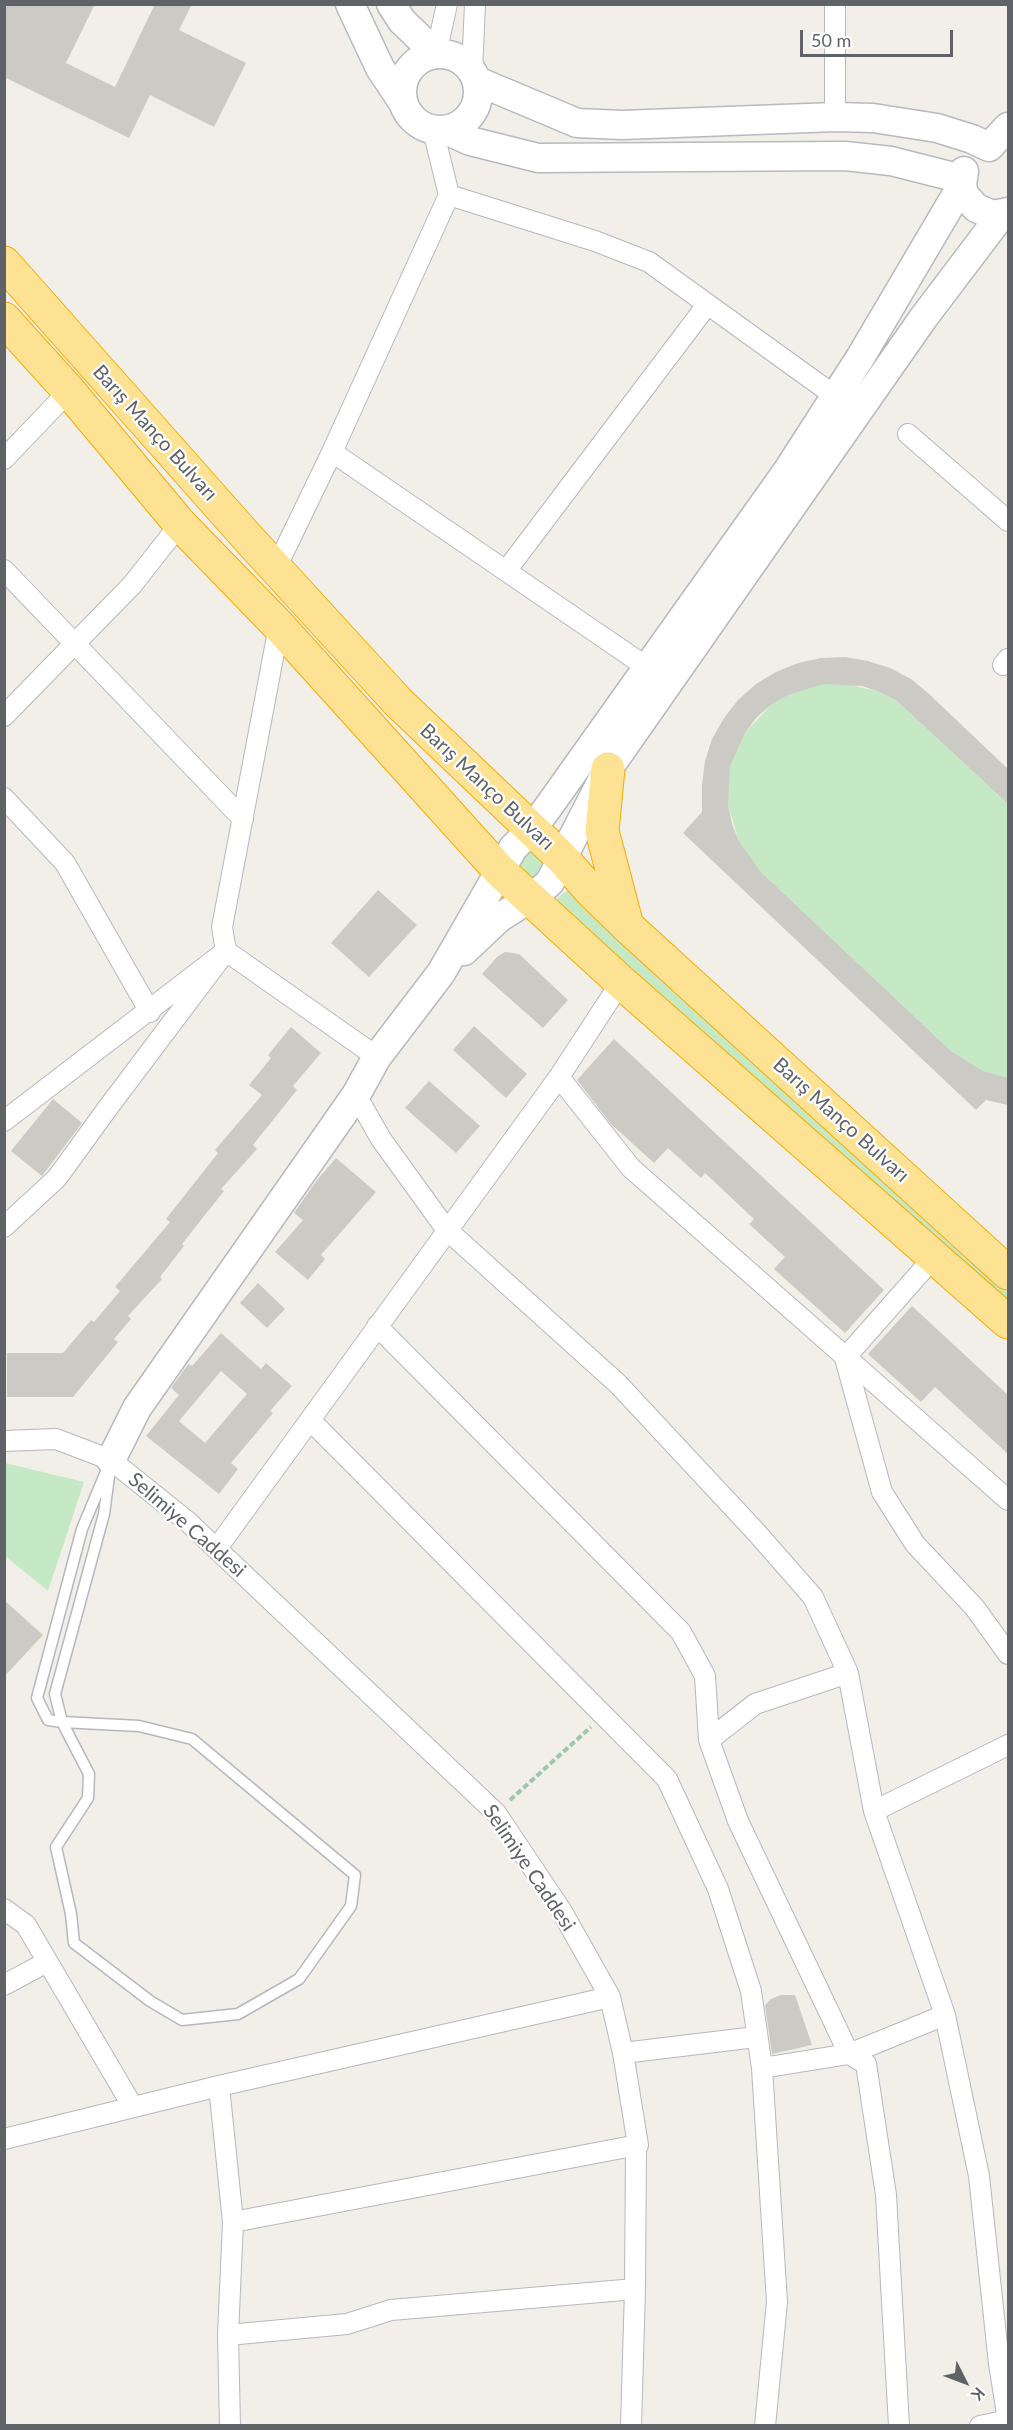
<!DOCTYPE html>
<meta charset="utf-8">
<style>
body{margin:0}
#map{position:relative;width:1013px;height:2430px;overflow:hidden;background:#f1efe8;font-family:Lato,sans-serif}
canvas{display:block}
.frame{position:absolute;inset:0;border:6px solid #5f6368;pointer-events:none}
.north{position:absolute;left:935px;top:2352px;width:60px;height:60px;-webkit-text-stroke:4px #fff;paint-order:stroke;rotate:132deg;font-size:16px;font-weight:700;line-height:24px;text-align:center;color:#5f6368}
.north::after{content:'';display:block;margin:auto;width:21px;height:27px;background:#5f6368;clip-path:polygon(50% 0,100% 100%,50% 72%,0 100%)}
.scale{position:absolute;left:800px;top:30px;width:153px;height:27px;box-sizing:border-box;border:3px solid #5f6368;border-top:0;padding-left:8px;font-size:18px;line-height:21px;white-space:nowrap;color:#5f6368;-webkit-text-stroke:4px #fff;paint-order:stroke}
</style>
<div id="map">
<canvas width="1013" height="2430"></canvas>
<div class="frame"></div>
<div class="north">K</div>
<div class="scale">50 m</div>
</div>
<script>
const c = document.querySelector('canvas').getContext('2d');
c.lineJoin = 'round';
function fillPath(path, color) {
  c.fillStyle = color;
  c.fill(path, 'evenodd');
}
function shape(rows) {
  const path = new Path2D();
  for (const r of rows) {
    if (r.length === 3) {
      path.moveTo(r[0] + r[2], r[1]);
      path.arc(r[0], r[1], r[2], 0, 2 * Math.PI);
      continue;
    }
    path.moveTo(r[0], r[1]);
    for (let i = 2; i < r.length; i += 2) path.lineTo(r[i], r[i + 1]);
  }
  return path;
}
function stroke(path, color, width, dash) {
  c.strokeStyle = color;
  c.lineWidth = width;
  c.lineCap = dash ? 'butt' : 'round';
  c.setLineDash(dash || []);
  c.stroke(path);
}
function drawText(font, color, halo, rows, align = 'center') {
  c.font = font + ' Lato,sans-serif';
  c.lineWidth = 4.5;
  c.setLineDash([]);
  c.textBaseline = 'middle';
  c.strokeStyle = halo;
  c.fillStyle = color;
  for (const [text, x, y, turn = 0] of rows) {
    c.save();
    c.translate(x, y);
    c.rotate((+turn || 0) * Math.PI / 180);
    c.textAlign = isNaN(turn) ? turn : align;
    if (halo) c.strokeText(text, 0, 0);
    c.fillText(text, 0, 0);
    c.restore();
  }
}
const green = shape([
 [843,683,880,692,897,701,1008,804,1008,1078,983,1071,951,1051,761,872,739,841,728,805,728,786,730,767,745,733,771,705,788,695,824,684],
 [522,847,543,853,545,869,532,879,512,861],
 [571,888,641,959,734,1047,1008,1293,1008,1313,552,906,560,896],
 [5,1463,84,1482,48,1591,5,1556]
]);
const building = shape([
 [4,4,95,4,66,63,115,87,155,4,192,4,179,30,246,63,214,127,150,95,129,138,4,77],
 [845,657,868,661,890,668,911,679,928,693,1008,769,1008,804,897,701,880,692,862,686,824,684,788,695,771,705,757,717,745,733,730,767,728,805,732,824,739,841,761,872,951,1051,983,1071,1008,1078,1008,1105,986,1100,976,1110,683,833,702,812,702,785,705,761,712,739,724,718,738,700,756,684,776,672,798,663,821,658],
 [378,890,417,925,369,977,331,943],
 [505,952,519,954,568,1000,543,1028,482,974,497,957],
 [474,1026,527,1074,506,1098,453,1050],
 [291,1027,321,1053,293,1086,297,1090,253,1145,257,1149,221,1189,224,1191,182,1244,184,1246,160,1277,162,1279,128,1316,131,1319,114,1339,118,1342,73,1397,7,1397,7,1353,63,1353,91,1320,94,1322,120,1291,115,1287,170,1222,166,1219,218,1153,215,1150,262,1095,249,1085,271,1058,268,1055],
 [614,1039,884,1290,845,1333,774,1269,785,1257,749,1224,754,1219,705,1173,701,1178,668,1148,654,1163,611,1124,577,1080],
 [429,1081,480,1126,456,1153,405,1108],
 [53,1099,82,1123,42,1176,11,1151],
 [336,1158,376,1192,321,1255,325,1259,308,1280,275,1252,303,1220,294,1213,317,1180],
 [258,1283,285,1309,267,1328,240,1303],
 [912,1306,1008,1395,1008,1454,935,1387,921,1402,868,1354],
 [221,1333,261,1369,266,1363,292,1386,270,1411,273,1413,231,1463,238,1469,219,1494,146,1436,179,1395,171,1388,184,1370,189,1364,192,1366],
 [221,1371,247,1394,205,1443,179,1421],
 [4,1600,43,1635,4,1677],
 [781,1995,795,1995,812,2045,772,2054,765,2005,771,1999]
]);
const path = shape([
 [510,1800,591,1727]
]);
const lane = shape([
 [111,1461,104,1514,55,1694,62,1722,89,1774,88,1798,56,1847,71,1914,74,1943,150,2001,182,2020,238,2014,299,1979,351,1906,355,1875,192,1739,139,1726,62,1722,48,1720,37,1698,82,1529,111,1460]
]);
const street = shape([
 [436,54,447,4],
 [472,71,475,4],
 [835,117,835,4],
 [449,195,595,241,649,262,835,396],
 [908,434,1008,521],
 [332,452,648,668],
 [4,459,69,391],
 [276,568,332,452,449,195,433,130],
 [4,570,243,819],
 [506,571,707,305],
 [1003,665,1008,659],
 [4,716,132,585,180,524],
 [4,798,65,863,150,1012],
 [621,982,559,1077,631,1168,1008,1500],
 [356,1095,381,1139,446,1229,618,1384,756,1532,813,1597,848,1673,874,1811,945,2015,979,2176,999,2364,1008,2420],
 [4,1121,226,951,377,1057],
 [4,1227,57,1178,107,1109,226,951,222,927,279,626],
 [935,1256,845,1358,882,1492,915,1544,975,1608,1008,1654],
 [377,1326,681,1632,705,1676,709,1740,738,1821,849,2054,866,2064,886,2195,899,2426],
 [310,1420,667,1779,718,1889,751,1991,762,2068,777,2302,765,2426],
 [4,1441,56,1439,111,1460,187,1521,496,1813,561,1910,610,1997,623,2053,638,2145,636,2147,635,2289,631,2426],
 [217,1548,559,1077],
 [709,1740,755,1704,848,1673],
 [874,1811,1008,1745],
 [4,1909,26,1925,133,2107],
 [4,1985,47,1962],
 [623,2053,756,2037],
 [762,2068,849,2054,945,2015],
 [219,2086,233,2222,228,2335,230,2426],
 [4,2139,219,2086,610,1997],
 [233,2222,638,2145],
 [228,2335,347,2324,391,2310,635,2289],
 [980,2426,1008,2420]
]);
const secondary = shape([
 [350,4,380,68,404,104],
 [391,4,402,21,436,54],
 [440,92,38],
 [477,81,577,123,622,125,835,117,873,118,937,128,972,139,989,147,1008,127],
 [446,130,470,141,538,158,845,156,891,161,962,179],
 [964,171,962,185,964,194,976,208,993,215,1008,212],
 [464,951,499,918,537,894,550,882,608,769,924,317,1002,214],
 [111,1460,137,1408,356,1095,377,1057,441,973,513,848,532,829,549,806,788,470,860,358,962,185]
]);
const highway = shape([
 [4,263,247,537,398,702,562,858,590,890,627,926,1008,1273],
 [4,319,69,391,180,524,279,626,500,871,621,982,1008,1322],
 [608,769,602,831,627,926]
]);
const streetNames = [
 ["Barış Manço Bulvarı",155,433,48],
 ["Barış Manço Bulvarı",487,787,43],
 ["Barış Manço Bulvarı",841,1120,42],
 ["Selimiye Caddesi",187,1525,41],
 ["Selimiye Caddesi",529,1868,56]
];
fillPath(green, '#c5e8c5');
fillPath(building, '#cccac5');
stroke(lane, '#b5b8bc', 13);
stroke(street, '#b5b8bc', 22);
stroke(secondary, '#b6babf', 31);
stroke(highway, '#f9ab00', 35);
stroke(path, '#9cc7a9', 4, [6, 3]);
stroke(lane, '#fff', 10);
stroke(street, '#fff', 20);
stroke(secondary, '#fff', 28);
stroke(highway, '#fde293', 33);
drawText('20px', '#5f6368', '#fff', streetNames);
</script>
